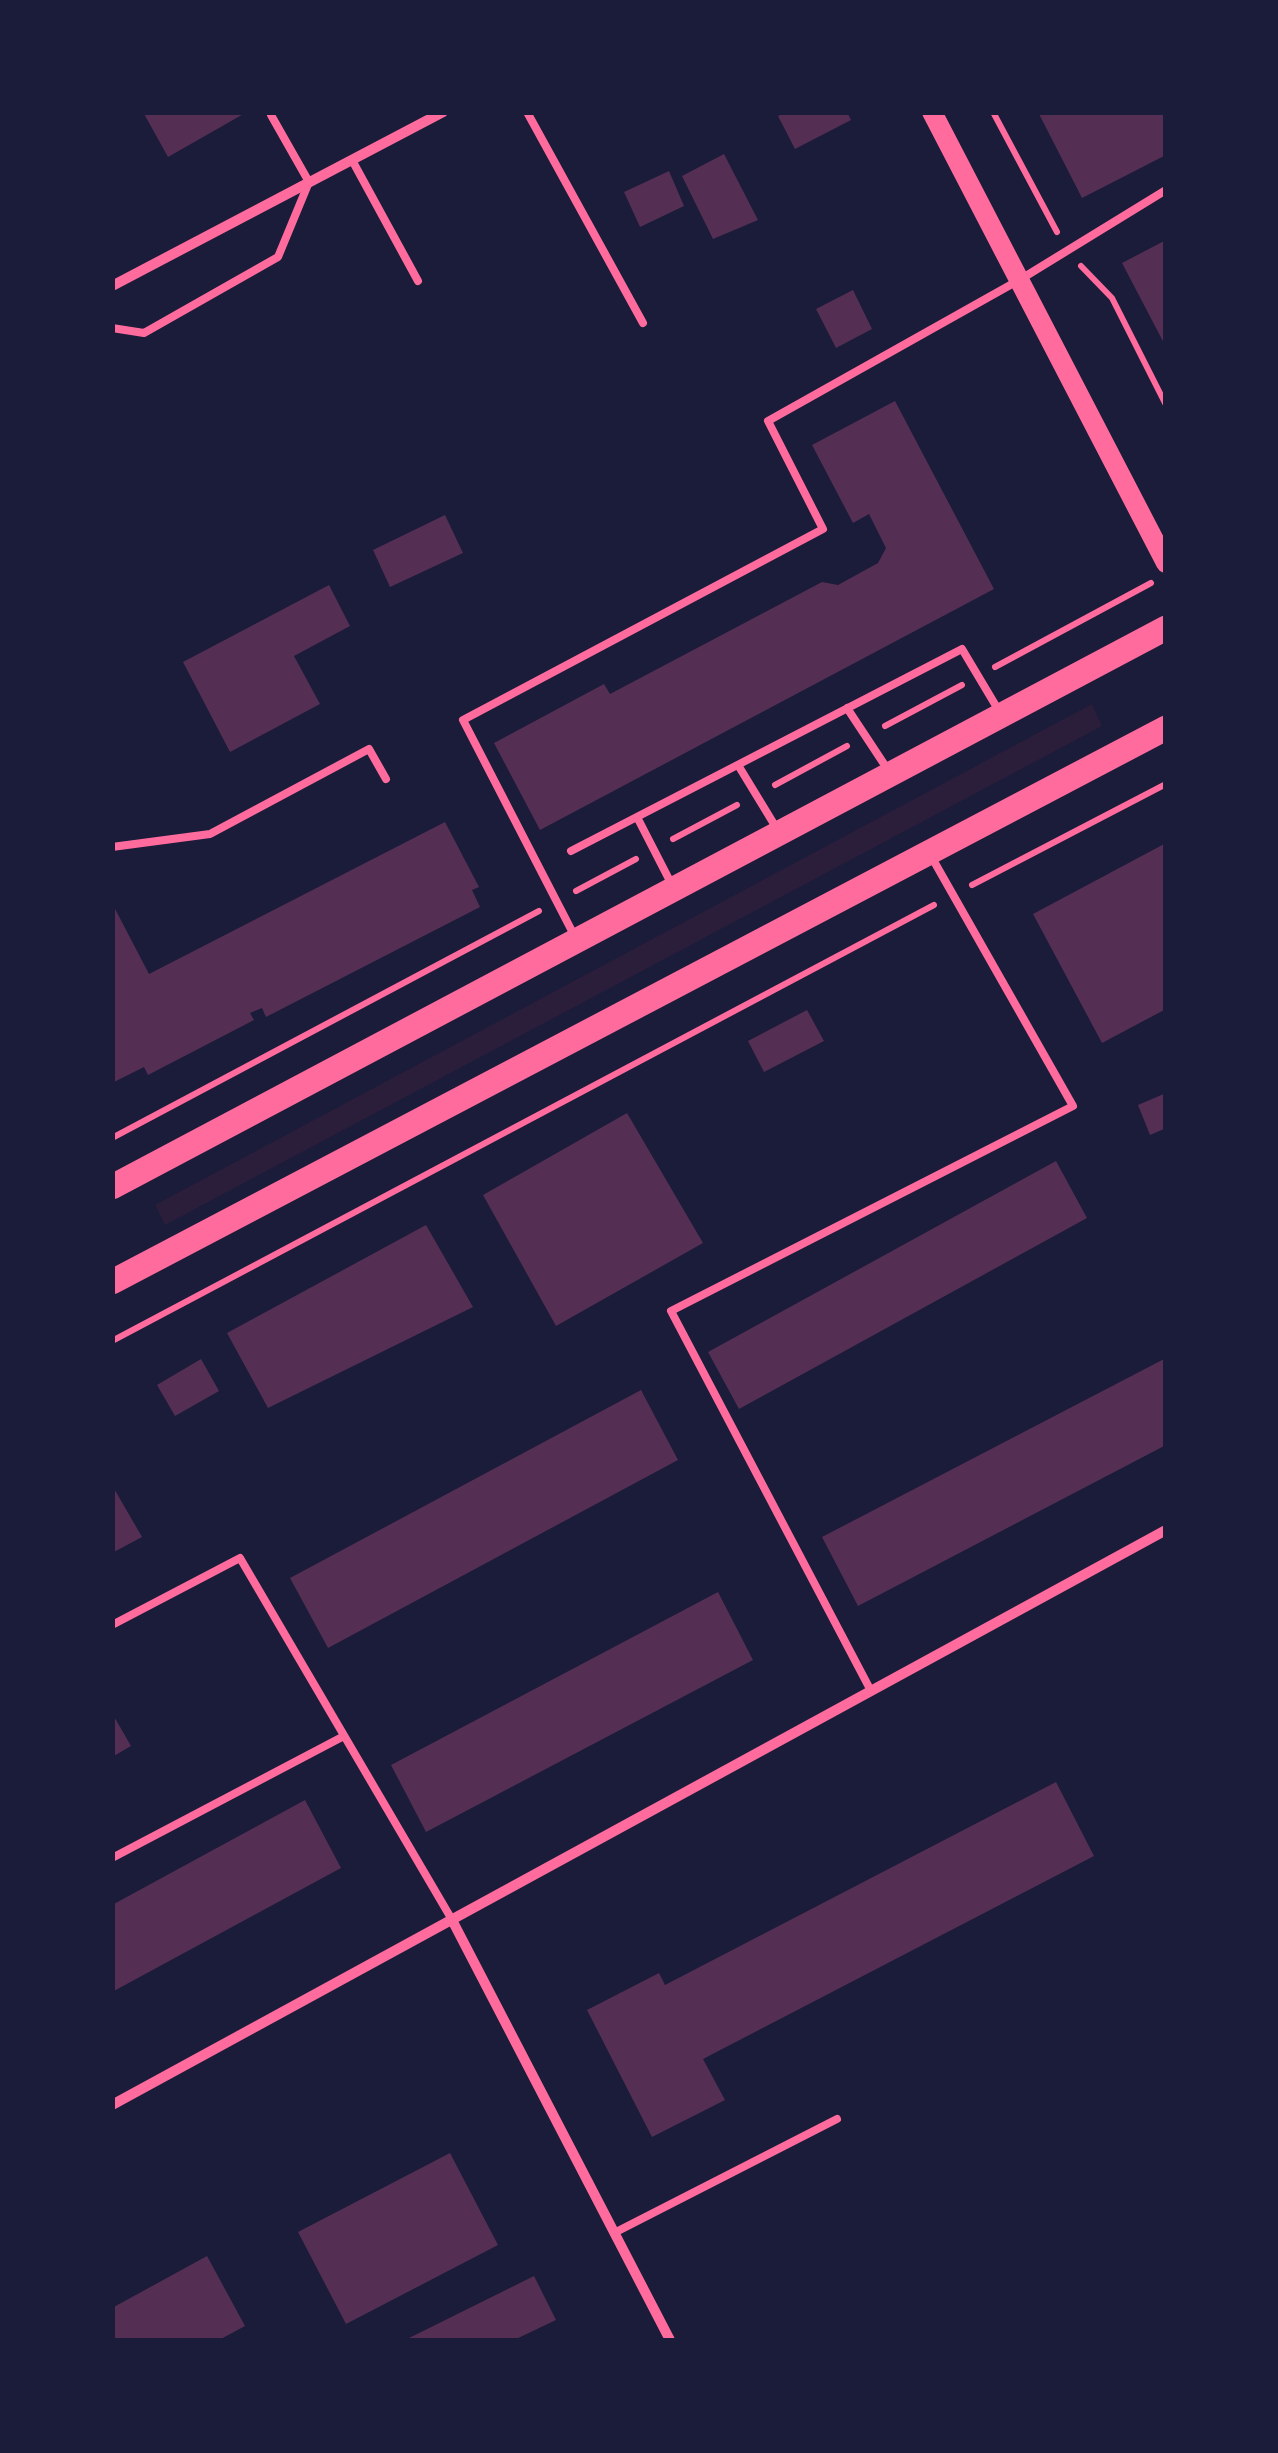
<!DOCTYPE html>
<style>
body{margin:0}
#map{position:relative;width:1278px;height:2453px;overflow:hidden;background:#1b1b3a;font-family:"Sofia Sans Condensed",sans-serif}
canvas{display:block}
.frame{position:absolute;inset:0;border:115px solid #1b1b3a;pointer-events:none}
</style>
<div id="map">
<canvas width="1278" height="2453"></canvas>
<div class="frame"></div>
</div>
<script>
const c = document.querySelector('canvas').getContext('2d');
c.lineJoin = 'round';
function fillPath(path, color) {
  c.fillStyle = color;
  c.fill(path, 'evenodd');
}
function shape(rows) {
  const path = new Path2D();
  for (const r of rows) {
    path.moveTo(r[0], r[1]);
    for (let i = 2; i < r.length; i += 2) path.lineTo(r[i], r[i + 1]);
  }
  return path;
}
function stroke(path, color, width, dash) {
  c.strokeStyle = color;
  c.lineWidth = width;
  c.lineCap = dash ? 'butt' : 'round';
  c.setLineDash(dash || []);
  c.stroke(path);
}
const green = shape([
 [1092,704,1102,726,165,1225,155,1205]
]);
const building = shape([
 [143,112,247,112,168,157],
 [786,112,847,112,851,120,795,149,778,116],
 [1038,112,1165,112,1166,155,1082,198],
 [724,154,758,220,713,239,682,176],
 [669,171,684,206,640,227,624,192],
 [1166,240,1166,347,1122,263],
 [853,290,872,329,836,348,816,309],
 [895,401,994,589,540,830,494,743,604,684,610,694,822,582,838,585,878,563,886,548,869,514,853,523,812,445],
 [445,515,463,553,390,587,373,550],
 [329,585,350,626,294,656,320,704,230,752,183,662],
 [445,822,479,887,472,890,480,907,266,1017,262,1008,250,1013,254,1020,148,1075,144,1067,112,1083,112,903,149,974],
 [1166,843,1166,1009,1102,1043,1033,914],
 [807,1010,824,1041,764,1072,748,1041],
 [1166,1093,1166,1128,1150,1135,1138,1105],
 [627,1113,703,1243,556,1326,483,1195],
 [1056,1161,1087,1218,739,1409,708,1352],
 [426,1225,473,1307,268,1408,227,1333],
 [1166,1358,1166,1445,858,1606,822,1537],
 [201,1359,219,1391,175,1416,157,1385],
 [641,1390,678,1460,328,1648,290,1578],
 [112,1485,142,1537,112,1553],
 [718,1592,753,1660,426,1832,391,1765],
 [112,1713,131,1746,112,1757],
 [1056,1782,1094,1856,703,2059,725,2100,652,2137,587,2010,659,1973,665,1985],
 [305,1800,341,1868,112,1992,112,1905],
 [450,2153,498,2245,346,2324,298,2232],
 [207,2256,245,2326,219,2340,112,2340,112,2308],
 [534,2276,556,2320,514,2340,405,2340]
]);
const path = shape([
 [993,112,1057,232],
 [1081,266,1112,298,1166,405],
 [995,667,1151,583],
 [885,726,962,685],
 [775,785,847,746],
 [673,839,737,805],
 [972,885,1166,784],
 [576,891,636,859],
 [112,1138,539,911],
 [112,1341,934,905]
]);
const service = shape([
 [527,112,643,323],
 [352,160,418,281],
 [112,328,144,333,278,257,309,182,271,115],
 [847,708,888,770],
 [738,765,777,829],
 [637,817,672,885],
 [112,847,210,834,369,749,386,779],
 [571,851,962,649,999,711],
 [574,935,463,720,823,529,768,421,1021,279,1166,190],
 [112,1625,240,1558,451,1918],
 [870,1689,671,1311,1073,1106,931,856],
 [112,1858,344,1736],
 [614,2233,837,2119]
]);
const minor = shape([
 [112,286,443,112],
 [451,1918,670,2340],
 [112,2105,1166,1530]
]);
const secondary = shape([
 [932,112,1166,563]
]);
const primary = shape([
 [112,1187,1166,628],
 [112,1282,1166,728]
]);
fillPath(green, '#2a1e3b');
fillPath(building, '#542f53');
stroke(path, '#ff6b9d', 6);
stroke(service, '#ff6b9d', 8);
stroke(minor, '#ff6b9d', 10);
stroke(secondary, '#ff6b9d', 20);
stroke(primary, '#ff6b9d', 25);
</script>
